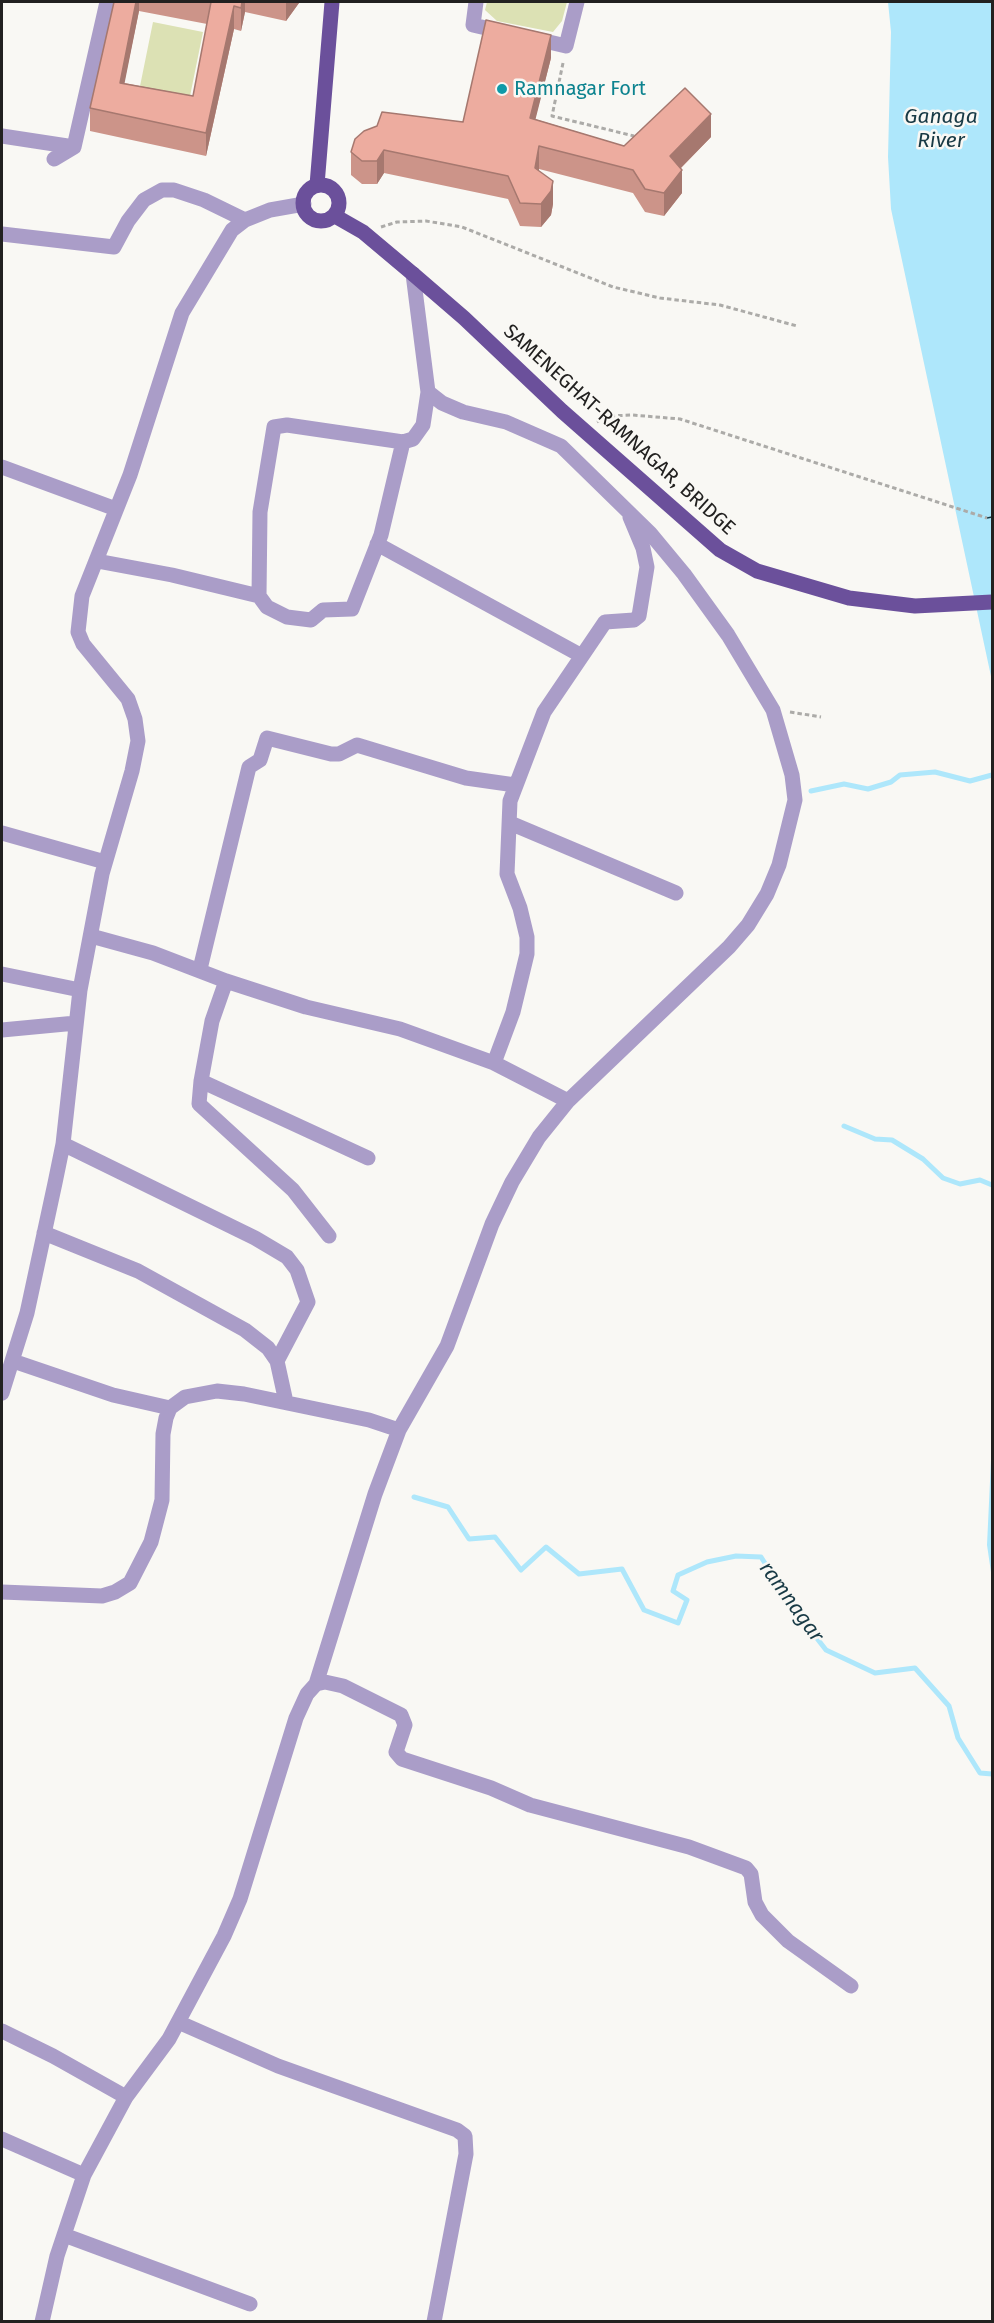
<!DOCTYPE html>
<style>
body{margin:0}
#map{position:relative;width:994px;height:2323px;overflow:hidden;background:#f9f8f4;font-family:"Fira Sans",sans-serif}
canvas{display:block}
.frame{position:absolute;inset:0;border:3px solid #222120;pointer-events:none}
</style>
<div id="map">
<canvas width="994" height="2323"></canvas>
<div class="frame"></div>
</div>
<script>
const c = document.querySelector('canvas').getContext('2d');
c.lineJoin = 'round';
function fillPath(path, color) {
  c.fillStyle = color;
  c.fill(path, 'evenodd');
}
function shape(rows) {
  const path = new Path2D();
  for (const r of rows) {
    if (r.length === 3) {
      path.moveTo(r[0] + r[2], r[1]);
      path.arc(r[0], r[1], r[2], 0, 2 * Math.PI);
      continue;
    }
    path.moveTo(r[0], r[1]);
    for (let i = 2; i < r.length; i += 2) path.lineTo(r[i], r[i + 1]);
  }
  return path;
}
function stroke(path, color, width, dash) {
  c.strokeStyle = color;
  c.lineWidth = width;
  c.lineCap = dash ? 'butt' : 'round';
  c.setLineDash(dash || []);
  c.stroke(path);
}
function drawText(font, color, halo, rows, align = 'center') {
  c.font = font + ' "Fira Sans",sans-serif';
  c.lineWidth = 5;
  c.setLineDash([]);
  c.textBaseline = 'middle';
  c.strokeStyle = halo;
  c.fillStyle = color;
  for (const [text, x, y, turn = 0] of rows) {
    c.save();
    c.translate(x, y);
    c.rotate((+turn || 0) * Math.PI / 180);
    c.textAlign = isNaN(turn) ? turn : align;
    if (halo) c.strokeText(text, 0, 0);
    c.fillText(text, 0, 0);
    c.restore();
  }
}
const green = shape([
 [487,2,567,2,562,21,553,32,497,21,485,10],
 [153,22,203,32,187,111,137,101]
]);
const water = shape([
 [888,2,992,2,992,681,891,209,888,157,891,32],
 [992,1439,992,1579,987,1545]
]);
const stream = shape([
 [811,791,844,784,868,789,891,782,900,775,935,772,970,781,992,775],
 [844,1126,875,1139,892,1140,923,1159,943,1178,960,1184,980,1180,992,1185],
 [414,1497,448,1507,469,1539,495,1537,521,1570,546,1547,579,1574,622,1569,644,1610,678,1623,687,1600,673,1591,678,1575,707,1562,736,1556,761,1557,795,1610,826,1650,875,1673,915,1668,949,1706,958,1738,980,1773,992,1774]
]);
const ferry = shape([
 [987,518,992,517]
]);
const path = shape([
 [563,63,552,116,634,136],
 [381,227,397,222,426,221,462,227,613,287,660,298,720,305,797,326],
 [597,422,609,416,633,415,680,419,987,518],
 [790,712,821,717]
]);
const minor = shape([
 [476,2,473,25,503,32],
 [532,38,566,46,577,2],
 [2,136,74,147],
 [54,159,74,147,107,2],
 [2,234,114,247,128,221,144,200,162,190,174,190,204,200,245,220],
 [403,442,381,535,352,609,323,610,311,620,287,617,267,607,259,596,260,512,274,427,287,425,403,442,413,439,423,425,428,392],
 [2,467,116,509],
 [377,544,582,656],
 [97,561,172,575,259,596],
 [510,823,676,893],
 [2,833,105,862],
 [91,936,153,953,226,981,306,1007,400,1029,436,1042,494,1063,568,1101],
 [200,969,249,767,260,760,267,738,331,754,339,754,357,745,466,778,515,785],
 [2,974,80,990],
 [226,981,212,1021,201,1081,199,1104,293,1190,329,1236],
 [2,1030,76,1023],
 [494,1063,513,1012,527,954,527,937,520,908,507,874,510,801,544,712,605,622,634,620,639,616,647,567,643,548,630,517],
 [201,1081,368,1158],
 [63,1144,255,1238,287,1257,297,1270,308,1302,277,1361],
 [44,1233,138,1271,245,1330,268,1348,277,1361,286,1402],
 [13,1361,113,1395,170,1408],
 [2,1393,27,1313,55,1183,63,1144,80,990,102,874,132,771,138,741,135,719,128,699,83,644,78,632,82,596,130,475,182,313,232,230,245,220,270,210,304,204],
 [2,1592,102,1596,115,1592,130,1583,151,1542,162,1500,163,1434,166,1418,170,1408,185,1397,217,1391,244,1394,369,1420,399,1430],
 [316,1684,375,1494,399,1430,447,1346,492,1224,512,1182,539,1137,568,1101,729,947,748,925,767,894,779,865,795,800,792,775,773,710,728,635,684,574,650,533,561,446,506,422,463,412,442,403,428,392,413,274],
 [178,2022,278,2066,457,2130,465,2136,466,2154,434,2322],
 [2,2031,53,2056,126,2097],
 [2,2139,84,2175,57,2256,42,2322],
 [84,2175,126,2097,169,2039,224,1936,240,1899,296,1718,307,1694,316,1684,325,1682,343,1686,401,1715,405,1725,396,1752,402,1759,491,1788,530,1805,689,1847,746,1868,751,1874,755,1902,762,1915,788,1941,851,1986],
 [64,2235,250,2304]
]);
const major = shape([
 [317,185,332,2],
 [321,203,18],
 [335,216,363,232,413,274]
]);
const majorBridge = shape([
 [413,274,464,318,562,411,720,550,757,571,849,598,915,606,992,602]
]);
const wall = shape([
 [114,2,299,2,299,3,286,21,245,12,241,31,234,29,206,156,90,131,90,108],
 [139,11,207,24,193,96,124,83],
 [551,58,535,119,624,146,711,137,681,168,682,193,664,216,645,212,633,193,539,169,539,171,553,204,551,215,541,227,520,226,508,199,384,173,377,184,362,184,351,175,351,152,463,122]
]);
const shadedWall = shape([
 [136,2,139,2,139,11,120,106,120,83],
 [242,2,245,2,245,12,241,31,241,8],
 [286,2,299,2,299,3,286,21],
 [234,6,234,29,206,156,206,133],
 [551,35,551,58,530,141,530,118],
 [711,114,711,137,670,179,670,156],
 [539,146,539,169,535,191,535,168],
 [384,150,384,173,377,184,377,161],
 [682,170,682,193,664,216,664,193],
 [553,181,553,204,551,215,541,227,541,204]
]);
const building = shape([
 [114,2,136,2,120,83,193,96,211,2,209,2,242,2,241,8,234,6,206,133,90,108,114,2],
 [486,20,551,35,530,118,624,146,685,88,711,114,670,156,682,170,664,193,645,189,633,170,539,146,535,168,553,181,551,191,541,204,520,203,508,176,384,150,377,161,362,161,351,152,355,139,364,131,377,126,382,112,463,122,486,20]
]);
const markers = [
 [502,89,6,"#0f9aa8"]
];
const cultureNames = [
 ["Ramnagar Fort",514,89]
];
const streetNames = [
 ["SAMENEGHAT-RAMNAGAR, BRIDGE",619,430,42]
];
const waterNames = [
 ["Ganaga",941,117],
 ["River",941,141],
 ["ramnagar",791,1602,54]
];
fillPath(green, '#dce1b4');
fillPath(water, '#aee7fb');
stroke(stream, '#aee7fb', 5);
stroke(ferry, '#183a45', 1.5, [8, 6]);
stroke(path, '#acaba8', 3, [4.5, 3]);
stroke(minor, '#aa9dc8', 15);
stroke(major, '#6b509b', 15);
stroke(majorBridge, '#6b509b', 15);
fillPath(wall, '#cc9489');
fillPath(shadedWall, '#a6786f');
fillPath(building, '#edac9f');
stroke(building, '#a6786f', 1.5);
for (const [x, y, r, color] of markers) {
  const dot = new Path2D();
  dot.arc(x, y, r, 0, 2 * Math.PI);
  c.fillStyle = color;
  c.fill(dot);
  stroke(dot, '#f9f8f4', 2);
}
drawText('20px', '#0d838f', '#f9f8f4', cultureNames, 'left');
drawText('20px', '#222120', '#f9f8f4', streetNames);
drawText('italic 21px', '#183a45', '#f9f8f4', waterNames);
</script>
